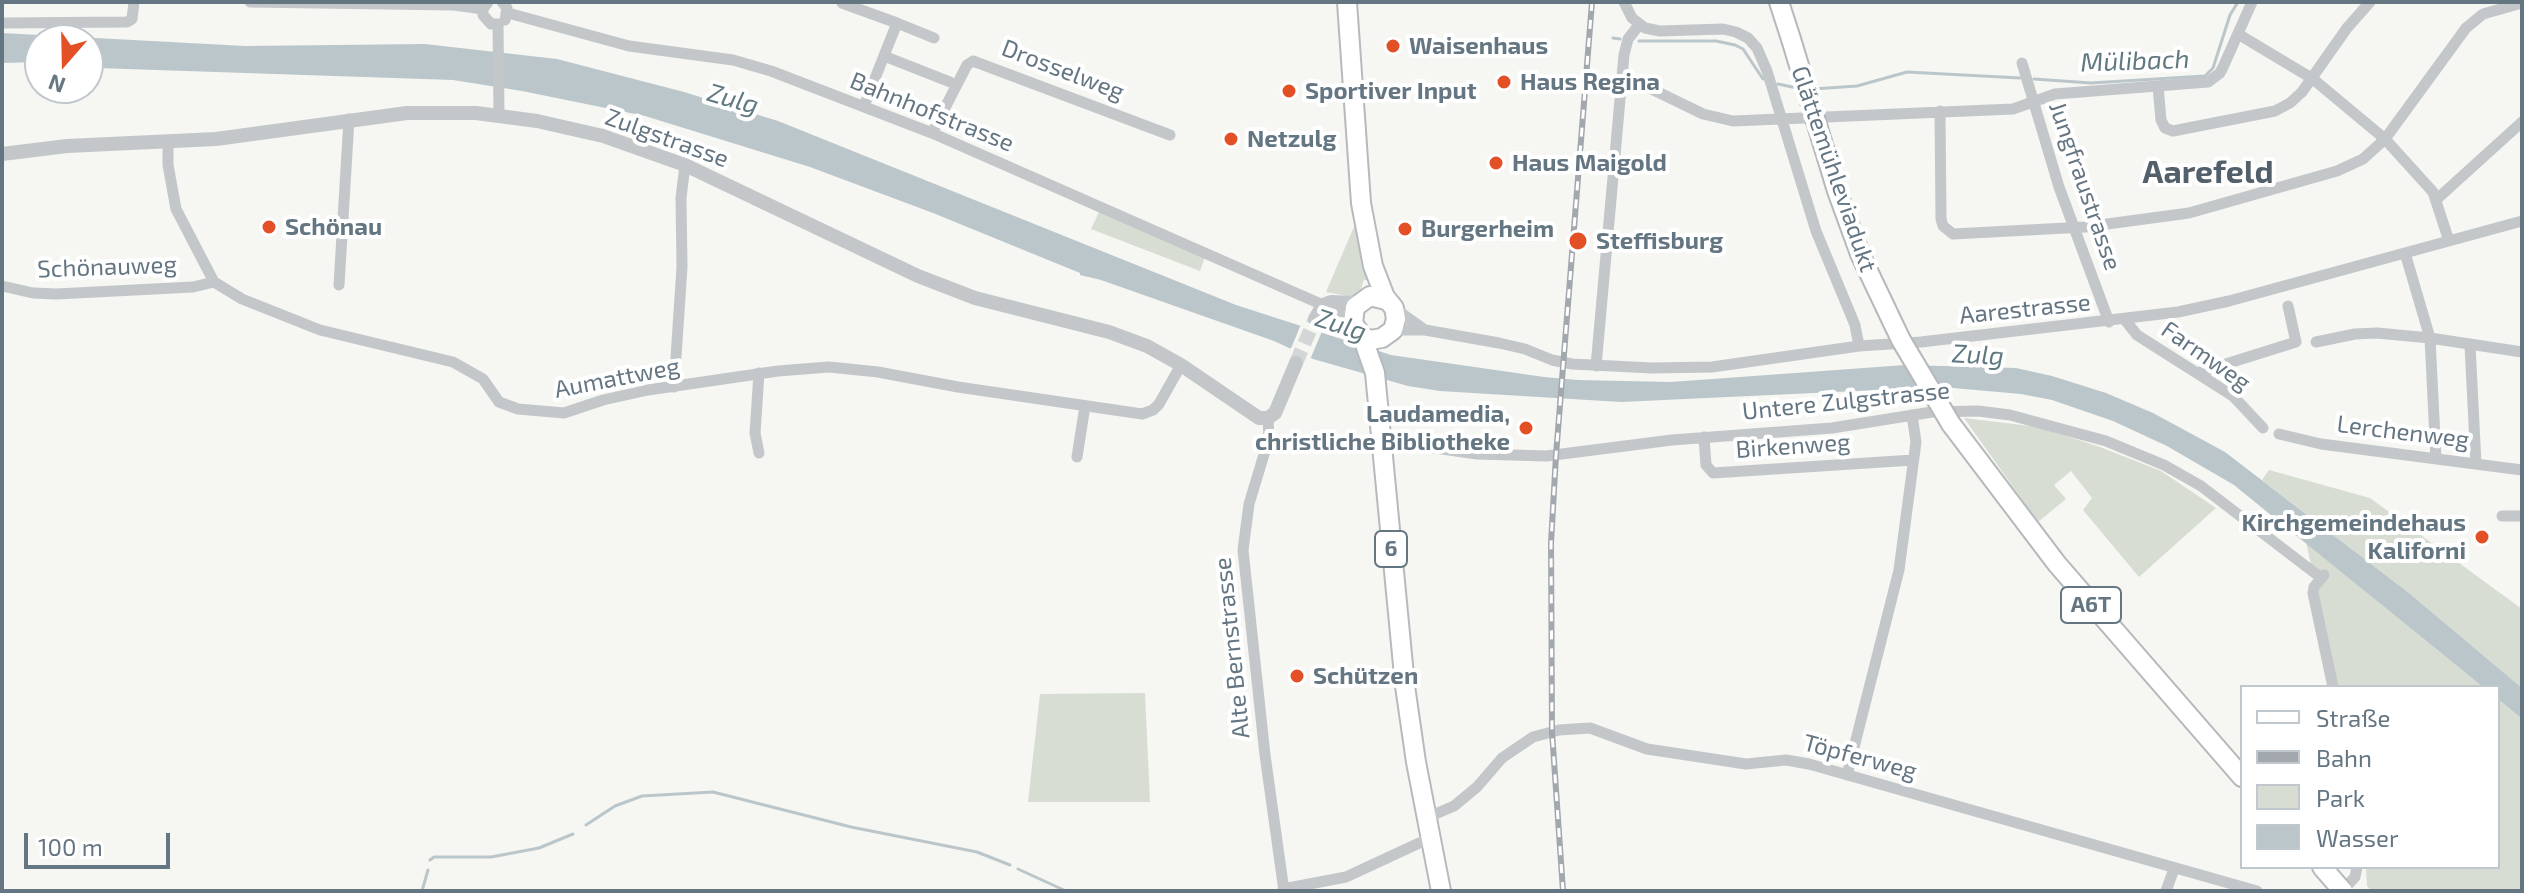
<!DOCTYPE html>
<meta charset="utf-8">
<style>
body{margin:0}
#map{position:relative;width:2524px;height:893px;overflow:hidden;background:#f6f6f2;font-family:"Exo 2",sans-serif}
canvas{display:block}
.frame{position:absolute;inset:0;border:4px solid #657683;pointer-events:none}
.legend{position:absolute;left:2240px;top:685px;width:260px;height:184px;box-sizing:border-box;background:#fff;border:2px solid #c1c8cd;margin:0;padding:10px 14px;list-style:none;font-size:24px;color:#657683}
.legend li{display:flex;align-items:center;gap:16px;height:40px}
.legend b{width:40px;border:2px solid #c1c8cd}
.north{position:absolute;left:24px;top:24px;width:80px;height:80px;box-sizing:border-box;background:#fff;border:2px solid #c1c8cd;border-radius:50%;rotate:200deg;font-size:22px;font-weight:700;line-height:32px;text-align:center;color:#657683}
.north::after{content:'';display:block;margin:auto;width:28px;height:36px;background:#e35025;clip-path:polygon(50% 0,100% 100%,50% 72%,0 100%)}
.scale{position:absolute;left:24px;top:833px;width:146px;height:36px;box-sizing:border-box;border:4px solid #657683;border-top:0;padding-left:10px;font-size:24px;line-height:28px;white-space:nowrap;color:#657683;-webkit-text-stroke:6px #fff;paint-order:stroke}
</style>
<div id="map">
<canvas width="2524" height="893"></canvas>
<div class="frame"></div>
<ul class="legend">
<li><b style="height:10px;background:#fff"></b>Straße</li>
<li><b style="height:10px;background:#a2a8ad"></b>Bahn</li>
<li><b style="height:22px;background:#d7ddd3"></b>Park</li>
<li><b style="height:22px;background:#bbc6ca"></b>Wasser</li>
</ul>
<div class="north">N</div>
<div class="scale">100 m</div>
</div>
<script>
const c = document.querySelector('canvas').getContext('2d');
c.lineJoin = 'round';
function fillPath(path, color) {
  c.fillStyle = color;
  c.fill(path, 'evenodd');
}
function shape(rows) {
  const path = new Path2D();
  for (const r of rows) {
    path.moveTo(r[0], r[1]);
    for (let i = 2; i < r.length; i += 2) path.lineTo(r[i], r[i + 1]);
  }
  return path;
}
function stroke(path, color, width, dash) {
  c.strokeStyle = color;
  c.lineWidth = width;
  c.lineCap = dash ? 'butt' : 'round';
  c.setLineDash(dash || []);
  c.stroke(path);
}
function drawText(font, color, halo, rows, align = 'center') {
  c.font = font + ' "Exo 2",sans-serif';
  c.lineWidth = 8;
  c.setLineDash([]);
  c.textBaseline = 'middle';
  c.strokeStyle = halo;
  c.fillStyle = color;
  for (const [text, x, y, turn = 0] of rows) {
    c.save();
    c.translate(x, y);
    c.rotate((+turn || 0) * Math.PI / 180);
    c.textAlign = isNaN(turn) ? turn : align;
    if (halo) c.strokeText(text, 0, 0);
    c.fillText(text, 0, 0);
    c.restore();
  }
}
const green = shape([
 [1099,212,1205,257,1200,271,1091,229],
 [1356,222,1366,261,1367,280,1364,280,1360,292,1352,297,1326,292],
 [1964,418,2039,427,2100,447,2161,471,2216,508,2139,577,2083,510,2092,498,2071,471,2054,485,2066,499,2038,522],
 [2269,470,2370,498,2522,609,2522,688,2409,593,2262,480],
 [2306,542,2393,614,2483,687,2338,687],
 [1145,693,1150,802,1028,802,1040,694],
 [2498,699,2522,719,2522,891,2372,891,2367,886,2366,867,2498,867]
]);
const water = shape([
 [2,33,245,46,425,44,557,59,684,92,778,121,1236,305,1391,355,1544,377,1578,380,1671,382,1905,365,2016,368,2052,376,2106,393,2153,413,2225,452,2409,593,2522,688,2522,719,2498,699,2498,687,2483,687,2234,485,2167,446,2113,421,2052,400,2021,394,1942,387,1621,402,1440,391,1408,386,1313,359,1274,341,1101,280,1080,275,1080,273,933,213,810,167,645,116,522,91,453,80,97,68,88,67,88,40,40,40,40,62,2,63]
]);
const pier = shape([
 [1302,322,1323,329,1309,362,1289,353]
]);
const stream = shape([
 [1613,38,1620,39],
 [1639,41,1716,41,1735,45,1743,49,1763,79],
 [2034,79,2091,83,2205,76,2213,68,2230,15,2238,2],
 [1778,84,1797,88],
 [1813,89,1857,86,1907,72,2020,78],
 [586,825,615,806,642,796,713,792,851,827,977,852,1010,865],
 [430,860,434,857,491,857,539,848,573,834],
 [1018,869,1066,891],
 [422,891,428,870]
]);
const tertiaryTunnel = shape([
 [1296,363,1315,319]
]);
const minor = shape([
 [250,2,454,5,483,9],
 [488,2,483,9,483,15,491,24,498,24],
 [502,2,507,8,505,20],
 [1624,2,1632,18,1645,28,1660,31,1723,29,1736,32,1748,38,1757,48,1767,71,1816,231,1855,325,1859,346],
 [842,3,897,23],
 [508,13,629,46,733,60,771,71,932,133,1323,305],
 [2,23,127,22,132,19,134,2],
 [498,24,499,115],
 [2238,34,2313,79,2385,139,2433,192,2449,241],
 [884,56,950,82],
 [2022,63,2059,187,2109,322],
 [1623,78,1633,80,1703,114,1733,121,2013,109,2055,94,2208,82,2220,73,2224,65,2252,2],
 [2158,86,2161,120,2165,128,2173,131,2275,111,2290,103,2302,92,2347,28,2370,2],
 [864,106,897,23,934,38],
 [1940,111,1941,219,1943,226,1953,234,2085,227,2189,213,2337,171,2363,159,2385,139,2466,28,2483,14,2522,3],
 [932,133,967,65,973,61,1170,135],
 [168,142,168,165,176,209,214,282,242,299,320,330,453,362,483,379,499,402,518,409,564,413,603,400,648,390,778,371,829,367,878,372,958,387,1142,414,1153,410,1159,404,1181,365],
 [2437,199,2522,122],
 [2405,253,2430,338,2436,459],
 [339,285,349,119],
 [2,286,33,293,56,294,193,287,214,282],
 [1394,308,1425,330],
 [2125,320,2137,335,2233,396,2263,428],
 [1393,330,1425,330,1499,343,1525,349,1552,360,1572,364,1652,368,1712,367,1859,346,1921,342,2178,312,2229,301,2522,221],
 [2316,342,2355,334,2377,333,2430,338,2522,352],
 [2470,345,2476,464],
 [1596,366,1624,55,1628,39,1639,25],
 [759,373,755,433,759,453],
 [2197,373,2296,342,2288,306],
 [674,387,682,267,681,198,685,165],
 [1268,418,1269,438,1249,504,1243,550,1265,755,1284,891],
 [2279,434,2321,444,2522,470],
 [1704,437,1706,465,1713,473,1913,460],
 [1381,446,1407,444,1477,454,1546,456,1672,440,1832,428,1932,412,1978,411,2010,415,2106,441,2164,465,2201,486,2320,577],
 [1077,457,1085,406],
 [2502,516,2522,516],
 [2324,575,2314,587,2313,593,2333,687],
 [1847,775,1899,570,1916,442,1912,415],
 [1426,818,1454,806,1477,787,1502,758,1533,737,1559,730,1590,728,1647,749,1746,764,1786,760,1809,764,2257,891],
 [1283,889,1346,877,1430,838],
 [2166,891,2174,869],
 [2342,891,2355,877,2357,867]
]);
const tertiary = shape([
 [2,154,67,146,216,139,407,113,476,113,537,121,603,136,685,165,918,276,975,298,1109,332,1147,346,1181,365,1259,418,1268,418,1275,413,1296,363],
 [1323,305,1353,323],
 [1315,319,1323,305,1331,302,1358,303]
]);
const primary = shape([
 [1347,2,1361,203,1373,266,1385,297,1394,308,1396,319,1393,330,1382,338,1370,340,1362,336,1353,323,1355,307,1370,296,1386,300],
 [1362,336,1375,373,1405,686,1416,762,1441,891]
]);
const trunk = shape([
 [1779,2,1791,39],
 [1951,424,2057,564,2242,777],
 [2322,867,2335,882]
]);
const rail = shape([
 [1563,891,1552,732,1551,543,1556,455,1592,2]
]);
const trunkBridge = shape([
 [1791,39,1837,191,1860,254,1901,340,1951,424],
 [2335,882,2343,891]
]);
const markers = [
 [1393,46,8,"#e35025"],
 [1504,82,8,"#e35025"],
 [1289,91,8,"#e35025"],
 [1231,139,8,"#e35025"],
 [1496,163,8,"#e35025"],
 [269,227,8,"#e35025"],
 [1405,229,8,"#e35025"],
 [1578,241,10,"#e35025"],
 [1526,428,8,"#e35025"],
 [2482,537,8,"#e35025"],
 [1297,676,8,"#e35025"]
];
const shields = [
 [1391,549,32],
 [2091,605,60]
];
const shieldNames = [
 ["6",1391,549],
 ["A6T",2091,605]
];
const poiNames = [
 ["Waisenhaus",1409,46],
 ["Haus Regina",1520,82],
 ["Sportiver Input",1305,91],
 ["Netzulg",1247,139],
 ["Haus Maigold",1512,163],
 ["Schönau",285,227],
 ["Burgerheim",1421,229],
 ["Steffisburg",1596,241],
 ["Laudamedia,",1510,414,"right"],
 ["christliche Bibliotheke",1510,442,"right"],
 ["Kirchgemeindehaus",2466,523,"right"],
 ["Kaliforni",2466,551,"right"],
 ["Schützen",1313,676]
];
const streetNames = [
 ["Drosselweg",1063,70,21],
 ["Bahnhofstrasse",932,112,22],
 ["Zulgstrasse",667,138,20],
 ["Glättemühleviadukt",1834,169,71],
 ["Jungfraustrasse",2085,186,71],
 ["Schönauweg",107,267,-2],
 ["Aarestrasse",2025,309,-6],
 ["Farmweg",2206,356,35],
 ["Aumattweg",617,378,-11],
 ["Untere Zulgstrasse",1846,401,-6],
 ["Lerchenweg",2403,432,7],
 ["Birkenweg",1793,446,-4],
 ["Alte Bernstrasse",1232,648,-96],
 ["Töpferweg",1860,757,15]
];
const waterNames = [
 ["Mülibach",2135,61,-2],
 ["Zulg",733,99,16],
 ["Zulg",1341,325,18],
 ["Zulg",1978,355,3]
];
const districtNames = [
 ["Aarefeld",2208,172]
];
fillPath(green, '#d7ddd3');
fillPath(water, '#bbc6ca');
fillPath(pier, '#f6f6f2');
stroke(stream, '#bbc6ca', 3);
stroke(tertiaryTunnel, '#d2d6d6', 14, [14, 7]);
stroke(primary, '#b6babe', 22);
stroke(trunk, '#b6b9bc', 22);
stroke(minor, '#c3c7ca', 11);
stroke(tertiary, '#c3c7ca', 14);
stroke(primary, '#fff', 18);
stroke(trunk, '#fff', 18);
stroke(rail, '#a2a8ad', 6);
stroke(rail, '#fff', 3, [9]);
stroke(trunkBridge, '#b6b9bc', 22, []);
stroke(trunkBridge, '#fff', 18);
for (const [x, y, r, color] of markers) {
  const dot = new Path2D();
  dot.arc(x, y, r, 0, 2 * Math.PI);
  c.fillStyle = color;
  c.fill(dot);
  stroke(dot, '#fff', 3);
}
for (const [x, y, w] of shields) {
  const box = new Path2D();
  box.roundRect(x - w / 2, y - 18, w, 36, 6);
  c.fillStyle = '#fff';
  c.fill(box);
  stroke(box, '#657683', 2);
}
drawText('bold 22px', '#657683', null, shieldNames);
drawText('bold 24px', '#657683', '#fff', poiNames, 'left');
drawText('24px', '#657683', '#fff', streetNames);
drawText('italic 26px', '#607880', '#fff', waterNames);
drawText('bold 32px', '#535f69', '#fff', districtNames);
</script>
